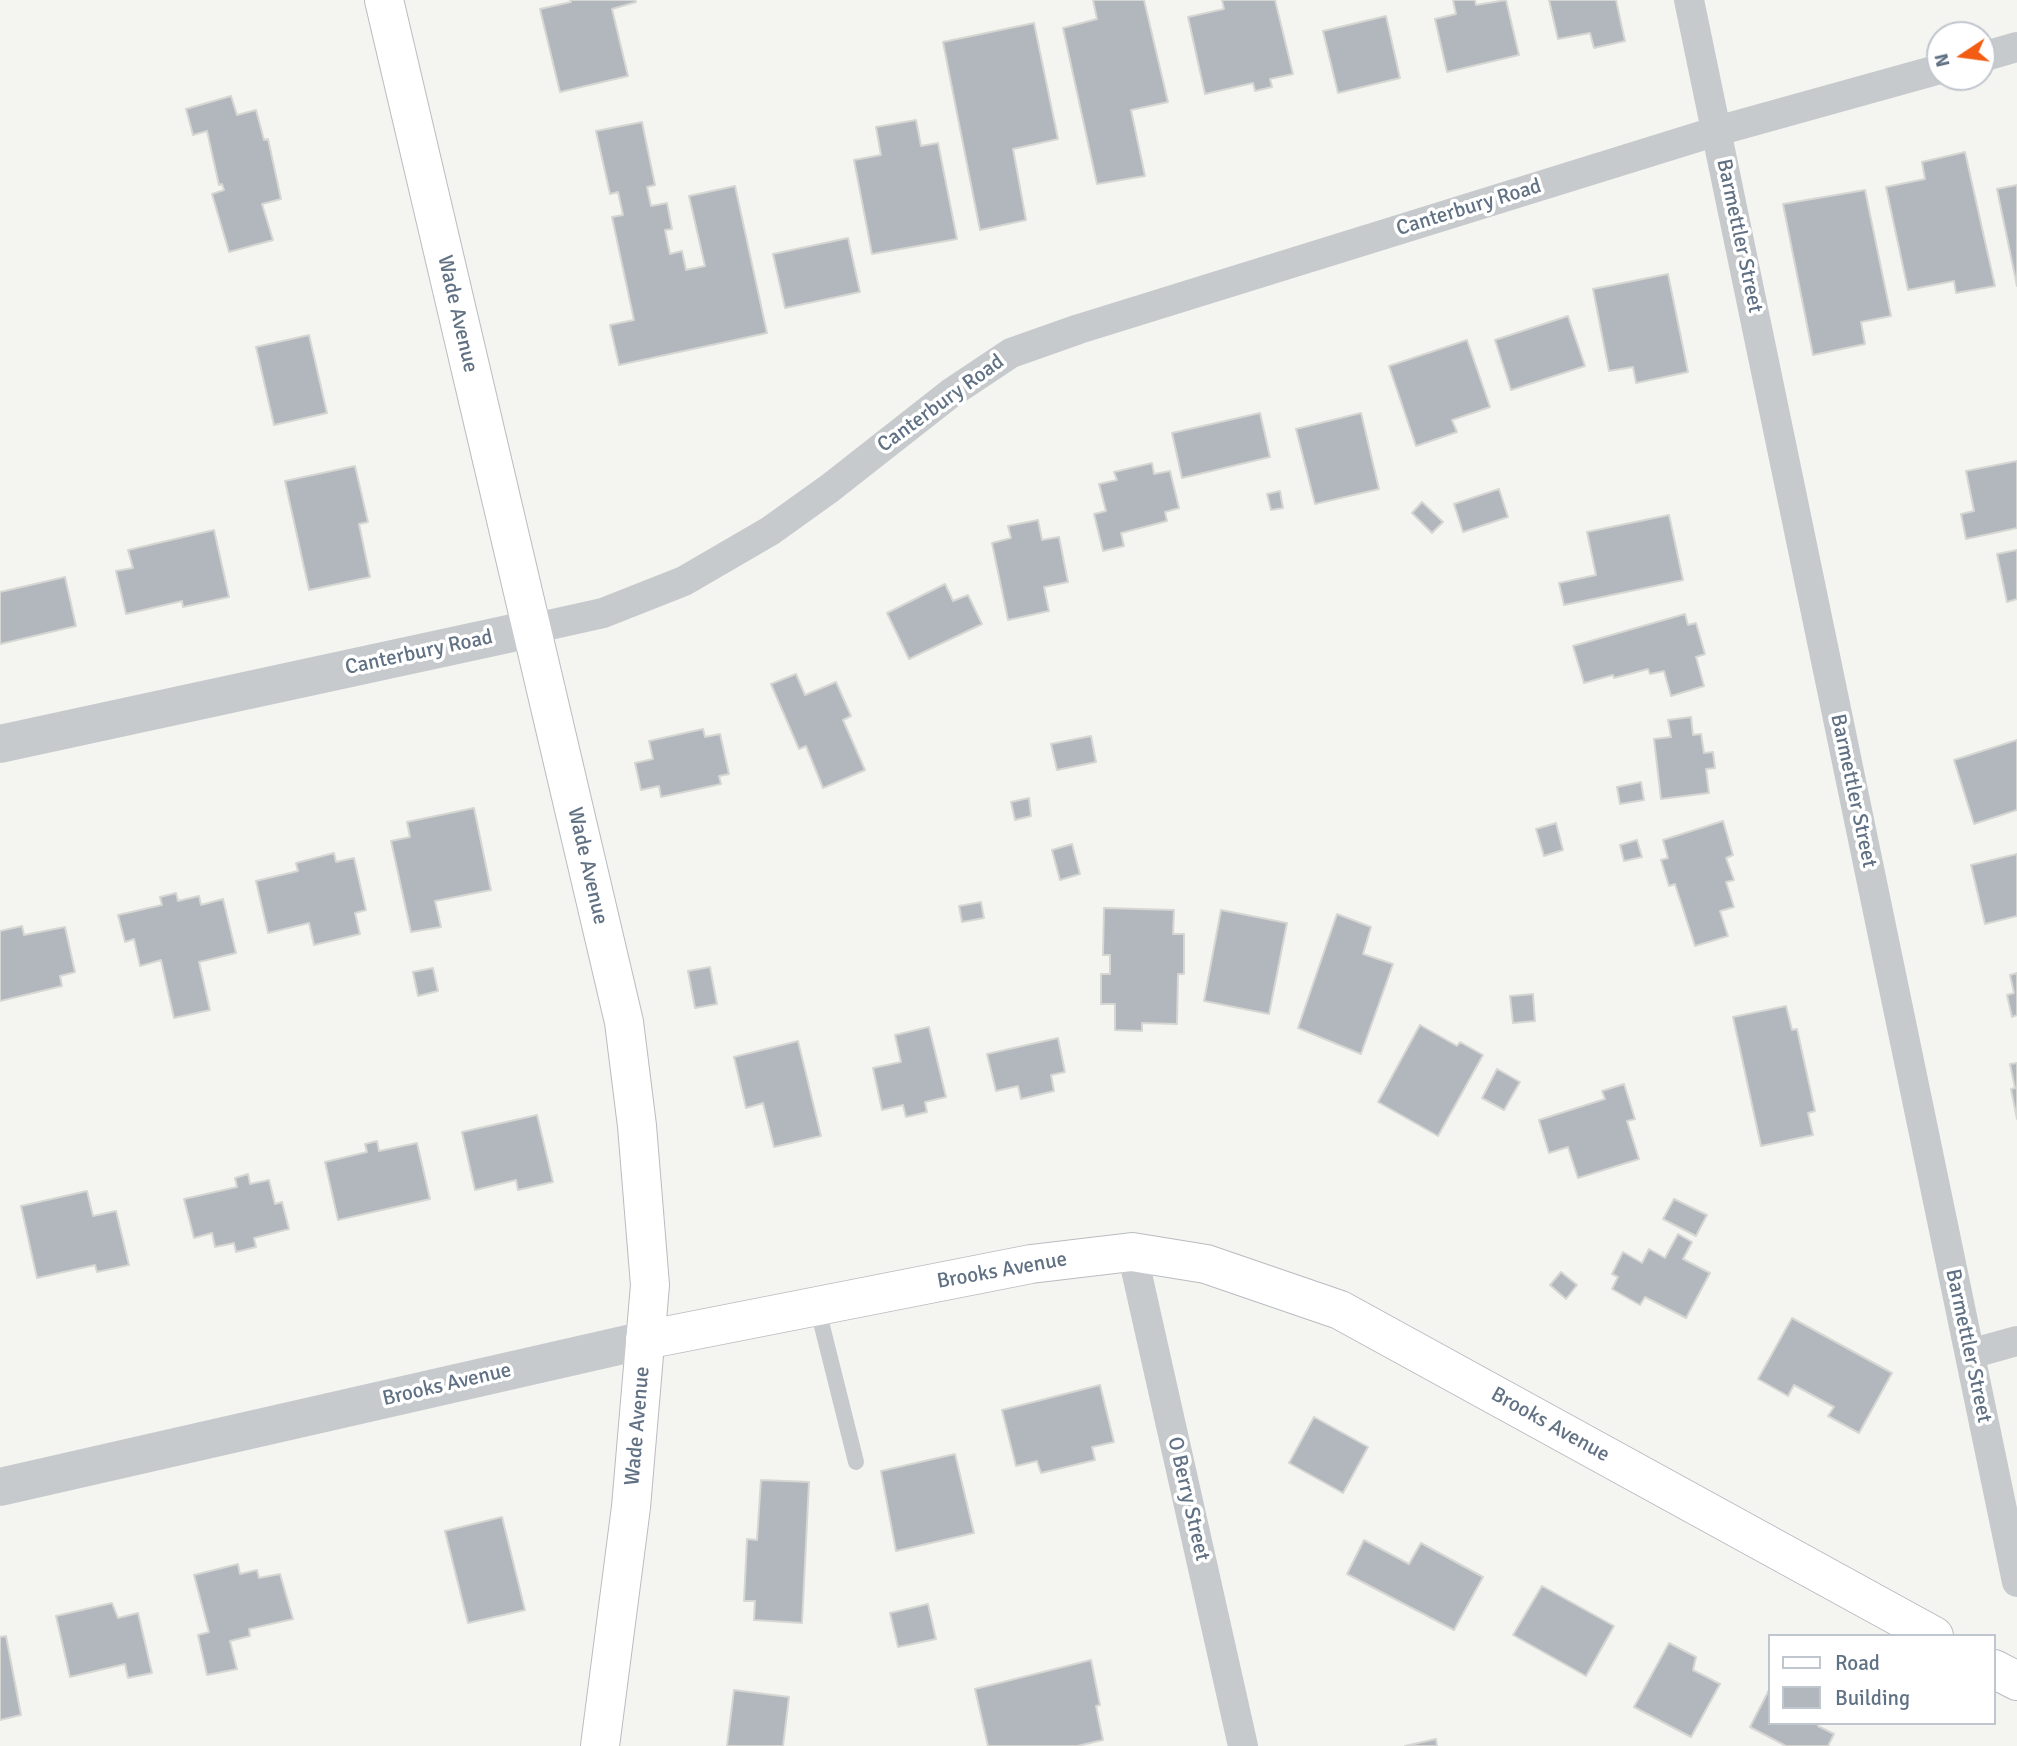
<!DOCTYPE html>
<style>
body{margin:0}
#map{position:relative;width:2017px;height:1746px;overflow:hidden;background:#f4f5f0;font-family:Signika,sans-serif}
canvas{display:block}
.legend{position:absolute;left:1768px;top:1634px;width:228px;height:91px;box-sizing:border-box;background:#fff;border:2px solid #c0c6ce;margin:0;padding:9px 12px;list-style:none;font-size:21px;color:#617184}
.legend li{display:flex;align-items:center;gap:14px;height:35px}
.legend b{width:35px;border:2px solid #c0c6ce}
.north{position:absolute;left:1926px;top:21px;width:70px;height:70px;box-sizing:border-box;background:#fff;border:2px solid #c0c6ce;border-radius:50%;rotate:257deg;font-size:19px;font-weight:700;line-height:28px;text-align:center;color:#617184}
.north::after{content:'';display:block;margin:auto;width:24px;height:32px;background:#f25d13;clip-path:polygon(50% 0,100% 100%,50% 72%,0 100%)}
</style>
<div id="map">
<canvas width="2017" height="1746"></canvas>
<ul class="legend">
<li><b style="height:9px;background:#fff"></b>Road</li>
<li><b style="height:19px;background:#b1b7bd"></b>Building</li>
</ul>
<div class="north">N</div>
</div>
<script>
const c = document.querySelector('canvas').getContext('2d');
c.lineJoin = 'round';
function fillPath(path, color) {
  c.fillStyle = color;
  c.fill(path, 'evenodd');
}
function shape(rows) {
  const path = new Path2D();
  for (const r of rows) {
    path.moveTo(r[0], r[1]);
    for (let i = 2; i < r.length; i += 2) path.lineTo(r[i], r[i + 1]);
  }
  return path;
}
function stroke(path, color, width, dash) {
  c.strokeStyle = color;
  c.lineWidth = width;
  c.lineCap = dash ? 'butt' : 'round';
  c.setLineDash(dash || []);
  c.stroke(path);
}
function drawText(font, color, halo, rows, align = 'center') {
  c.font = font + ' Signika,sans-serif';
  c.lineWidth = 7;
  c.setLineDash([]);
  c.textBaseline = 'middle';
  c.strokeStyle = halo;
  c.fillStyle = color;
  for (const [text, x, y, turn = 0] of rows) {
    c.save();
    c.translate(x, y);
    c.rotate((+turn || 0) * Math.PI / 180);
    c.textAlign = isNaN(turn) ? turn : align;
    if (halo) c.strokeText(text, 0, 0);
    c.fillText(text, 0, 0);
    c.restore();
  }
}
const building = shape([
 [570,0,635,0,636,2,612,9,628,76,560,92,540,9,571,2,570,0],
 [1093,0,1144,0,1168,102,1131,110,1145,176,1097,184,1063,28,1097,19,1093,0],
 [1222,0,1275,0,1293,74,1270,79,1272,87,1255,91,1253,83,1205,94,1188,17,1224,9,1222,0],
 [1453,0,1475,0,1476,5,1506,0,1519,55,1447,72,1435,19,1456,14,1453,0],
 [1549,0,1616,0,1625,41,1594,48,1590,33,1558,39,1549,0],
 [1386,16,1400,78,1338,93,1323,31,1386,16],
 [1034,23,1058,139,1013,149,1026,220,980,230,943,42,1034,23],
 [231,96,237,115,256,110,264,140,268,139,281,199,262,204,273,240,229,252,212,194,224,190,222,184,219,185,207,131,193,135,186,109,231,96],
 [916,120,921,146,938,143,957,239,872,254,854,160,881,155,876,127,916,120],
 [642,122,655,185,647,187,651,206,667,203,672,229,665,230,670,254,682,251,686,270,705,266,689,196,735,186,767,333,619,365,610,325,634,320,612,217,623,215,618,192,610,194,596,131,642,122],
 [1965,152,1995,286,1956,293,1954,281,1908,290,1886,187,1925,179,1922,162,1965,152],
 [2017,185,2017,286,1997,189,2017,185],
 [1865,190,1891,316,1861,322,1865,344,1813,355,1783,204,1865,190],
 [848,238,860,292,785,308,773,254,848,238],
 [1668,274,1688,372,1636,383,1633,367,1609,371,1593,289,1668,274],
 [1568,316,1585,366,1511,390,1495,340,1568,316],
 [309,335,327,413,274,425,256,347,309,335],
 [1467,340,1490,407,1452,420,1457,432,1416,446,1389,366,1467,340],
 [1260,413,1270,457,1182,478,1172,433,1260,413],
 [1361,413,1379,489,1315,504,1296,429,1361,413],
 [2017,461,2017,528,1966,539,1961,514,1974,511,1966,471,2017,461],
 [1152,463,1154,474,1170,471,1179,508,1165,512,1167,521,1121,533,1124,546,1103,551,1094,514,1106,511,1099,484,1117,480,1114,472,1152,463],
 [355,466,368,522,359,524,370,577,309,590,285,481,355,466],
 [1499,489,1508,517,1463,532,1454,504,1499,489],
 [1280,491,1283,508,1271,510,1267,494,1280,491],
 [1422,502,1443,522,1432,533,1412,513,1422,502],
 [1669,515,1683,580,1564,605,1559,583,1596,575,1587,532,1669,515],
 [1038,520,1042,540,1059,537,1068,582,1044,587,1049,611,1008,620,992,543,1011,538,1008,526,1038,520],
 [214,530,229,597,183,607,182,601,126,614,116,571,133,568,128,550,214,530],
 [2017,550,2017,599,2007,602,1997,554,2017,550],
 [65,577,76,626,0,644,0,592,65,577],
 [945,584,953,601,968,595,982,624,909,659,887,613,945,584],
 [1685,614,1688,625,1696,623,1705,654,1696,657,1704,686,1671,696,1664,671,1650,674,1648,669,1614,678,1613,675,1584,683,1573,646,1685,614],
 [796,674,805,695,836,682,851,716,843,720,865,770,823,788,806,746,799,749,771,684,796,674],
 [1691,717,1693,735,1701,734,1704,753,1713,752,1715,768,1706,769,1709,793,1661,799,1654,739,1671,737,1668,720,1691,717],
 [703,729,705,737,720,734,729,774,719,776,721,784,661,797,659,786,641,790,635,763,653,759,649,741,703,729],
 [1091,736,1096,762,1057,770,1051,744,1091,736],
 [2017,740,2017,810,1974,824,1954,760,2017,740],
 [1641,782,1644,800,1620,804,1617,787,1641,782],
 [1029,798,1031,816,1015,820,1011,802,1029,798],
 [474,808,491,890,435,901,441,927,411,932,391,841,410,837,407,822,474,808],
 [1723,821,1733,855,1726,858,1734,880,1726,882,1734,907,1720,911,1728,936,1695,946,1675,884,1669,886,1661,860,1668,858,1663,840,1723,821],
 [1556,823,1563,850,1544,856,1536,829,1556,823],
 [1637,840,1642,857,1624,861,1620,845,1637,840],
 [1072,844,1080,874,1060,880,1052,850,1072,844],
 [334,853,336,862,354,858,366,910,355,913,360,934,314,945,309,923,268,933,256,881,298,871,296,863,334,853],
 [2017,854,2017,916,1985,924,1971,865,2017,854],
 [176,893,178,901,199,896,201,905,223,899,236,953,199,962,210,1010,174,1018,161,960,140,966,134,939,125,942,118,915,162,905,160,897,176,893],
 [981,902,984,918,962,922,959,906,981,902],
 [1104,908,1174,910,1173,934,1184,934,1184,974,1178,974,1177,1024,1142,1023,1142,1031,1115,1030,1115,1004,1101,1004,1101,974,1110,974,1110,955,1103,955,1104,908],
 [1221,910,1287,923,1269,1014,1204,1001,1221,910],
 [1337,914,1371,927,1363,954,1393,964,1361,1054,1298,1028,1337,914],
 [22,926,24,935,65,927,75,972,60,976,62,986,0,1001,0,931,22,926],
 [710,967,717,1004,695,1008,688,971,710,967],
 [433,968,438,991,418,996,413,972,433,968],
 [2017,973,2017,1015,2012,1017,2007,995,2014,993,2010,975,2017,973],
 [1533,994,1535,1021,1513,1023,1510,996,1533,994],
 [1786,1006,1792,1030,1797,1029,1815,1111,1808,1113,1813,1135,1761,1146,1733,1017,1786,1006],
 [1420,1025,1457,1046,1460,1042,1483,1055,1438,1136,1378,1102,1420,1025],
 [929,1027,946,1097,925,1102,927,1112,906,1117,903,1105,882,1110,873,1068,901,1062,895,1035,929,1027],
 [1058,1038,1065,1072,1051,1075,1054,1091,1021,1099,1018,1086,996,1091,987,1054,1058,1038],
 [798,1041,821,1136,774,1147,763,1103,746,1108,734,1057,798,1041],
 [2017,1063,2017,1119,2011,1089,2015,1088,2010,1064,2017,1063],
 [1497,1069,1520,1082,1504,1110,1482,1098,1497,1069],
 [1624,1084,1635,1119,1627,1121,1639,1159,1578,1178,1568,1147,1549,1153,1539,1120,1605,1099,1602,1091,1624,1084],
 [537,1115,553,1182,518,1190,516,1180,475,1190,462,1132,537,1115],
 [377,1141,379,1151,417,1143,430,1199,338,1220,325,1162,367,1152,365,1144,377,1141],
 [248,1174,250,1184,269,1180,275,1204,282,1202,289,1229,254,1238,256,1247,236,1252,234,1243,215,1247,212,1233,194,1238,184,1199,237,1187,235,1178,248,1174],
 [87,1191,93,1216,116,1211,129,1265,97,1272,95,1265,37,1278,21,1206,87,1191],
 [1674,1199,1707,1215,1696,1236,1663,1219,1674,1199],
 [1678,1234,1692,1242,1683,1259,1710,1273,1686,1318,1645,1297,1640,1305,1612,1289,1618,1277,1612,1274,1623,1252,1642,1263,1649,1249,1665,1258,1678,1234],
 [1561,1272,1577,1285,1566,1299,1550,1285,1561,1272],
 [1792,1318,1892,1373,1859,1433,1828,1416,1834,1407,1794,1385,1788,1396,1758,1379,1792,1318],
 [1100,1385,1114,1442,1092,1447,1095,1460,1041,1473,1037,1461,1016,1466,1002,1410,1100,1385],
 [1314,1417,1368,1447,1343,1493,1289,1463,1314,1417],
 [955,1454,974,1533,896,1551,881,1471,955,1454],
 [761,1480,809,1482,802,1623,754,1620,755,1601,744,1601,747,1539,757,1540,761,1480],
 [502,1517,525,1610,468,1623,445,1531,502,1517],
 [1364,1540,1409,1564,1421,1543,1483,1577,1454,1630,1347,1574,1364,1540],
 [238,1564,240,1574,257,1570,259,1578,280,1574,293,1619,249,1629,250,1636,230,1641,237,1669,207,1675,198,1635,209,1632,194,1575,238,1564],
 [1542,1586,1614,1626,1586,1676,1513,1635,1542,1586],
 [112,1603,118,1618,138,1613,152,1673,128,1678,125,1664,70,1677,56,1616,112,1603],
 [928,1604,936,1639,898,1647,890,1613,928,1604],
 [6,1636,21,1715,0,1720,0,1637,6,1636],
 [1669,1643,1696,1657,1693,1670,1720,1684,1691,1737,1634,1707,1669,1643],
 [1091,1660,1100,1705,1096,1706,1103,1740,1077,1746,988,1746,975,1689,1091,1660],
 [1770,1688,1770,1723,1819,1723,1818,1726,1834,1734,1828,1746,1786,1746,1750,1727,1770,1688],
 [734,1690,789,1697,783,1746,727,1746,734,1690],
 [1436,1739,1437,1746,1405,1746,1436,1739]
]);
const service = shape([
 [817,1306,856,1462]
]);
const minor = shape([
 [1689,0,2017,1582],
 [1982,57,2017,47],
 [531,629,603,613,684,581,770,531,830,488,951,393,1011,353,1079,329,1717,131,1940,69],
 [1132,1252,1243,1746],
 [1970,1354,2017,1341]
]);
const tertiary = shape([
 [0,744,531,629],
 [0,1487,645,1340]
]);
const secondary = shape([
 [645,1340,1031,1264,1132,1252,1206,1264,1340,1310,1934,1636],
 [1994,1669,2017,1681]
]);
const primary = shape([
 [384,0,624,1022,637,1126,650,1285,631,1507,600,1746]
]);
const streetNames = [
 ["Canterbury Road",1469,208,-17],
 ["Barmettler Street",1739,236,78],
 ["Wade Avenue",457,314,77],
 ["Canterbury Road",941,404,-36],
 ["Canterbury Road",419,653,-12],
 ["Barmettler Street",1853,791,78],
 ["Wade Avenue",587,866,77],
 ["Brooks Avenue",1002,1271,-10],
 ["Barmettler Street",1968,1346,78],
 ["Brooks Avenue",447,1385,-13],
 ["Brooks Avenue",1550,1425,29],
 ["Wade Avenue",638,1426,-85],
 ["O Berry Street",1188,1499,77]
];
fillPath(building, '#b1b7bd');
stroke(building, '#d6d6d3', 2);
stroke(secondary, '#b8bcc1', 40);
stroke(primary, '#b9bcc0', 40);
stroke(service, '#c7cacd', 16);
stroke(minor, '#c7cacd', 30);
stroke(tertiary, '#c7cacd', 38);
stroke(secondary, '#fff', 38);
stroke(primary, '#fff', 38);
drawText('21px', '#617184', '#fff', streetNames);
</script>
